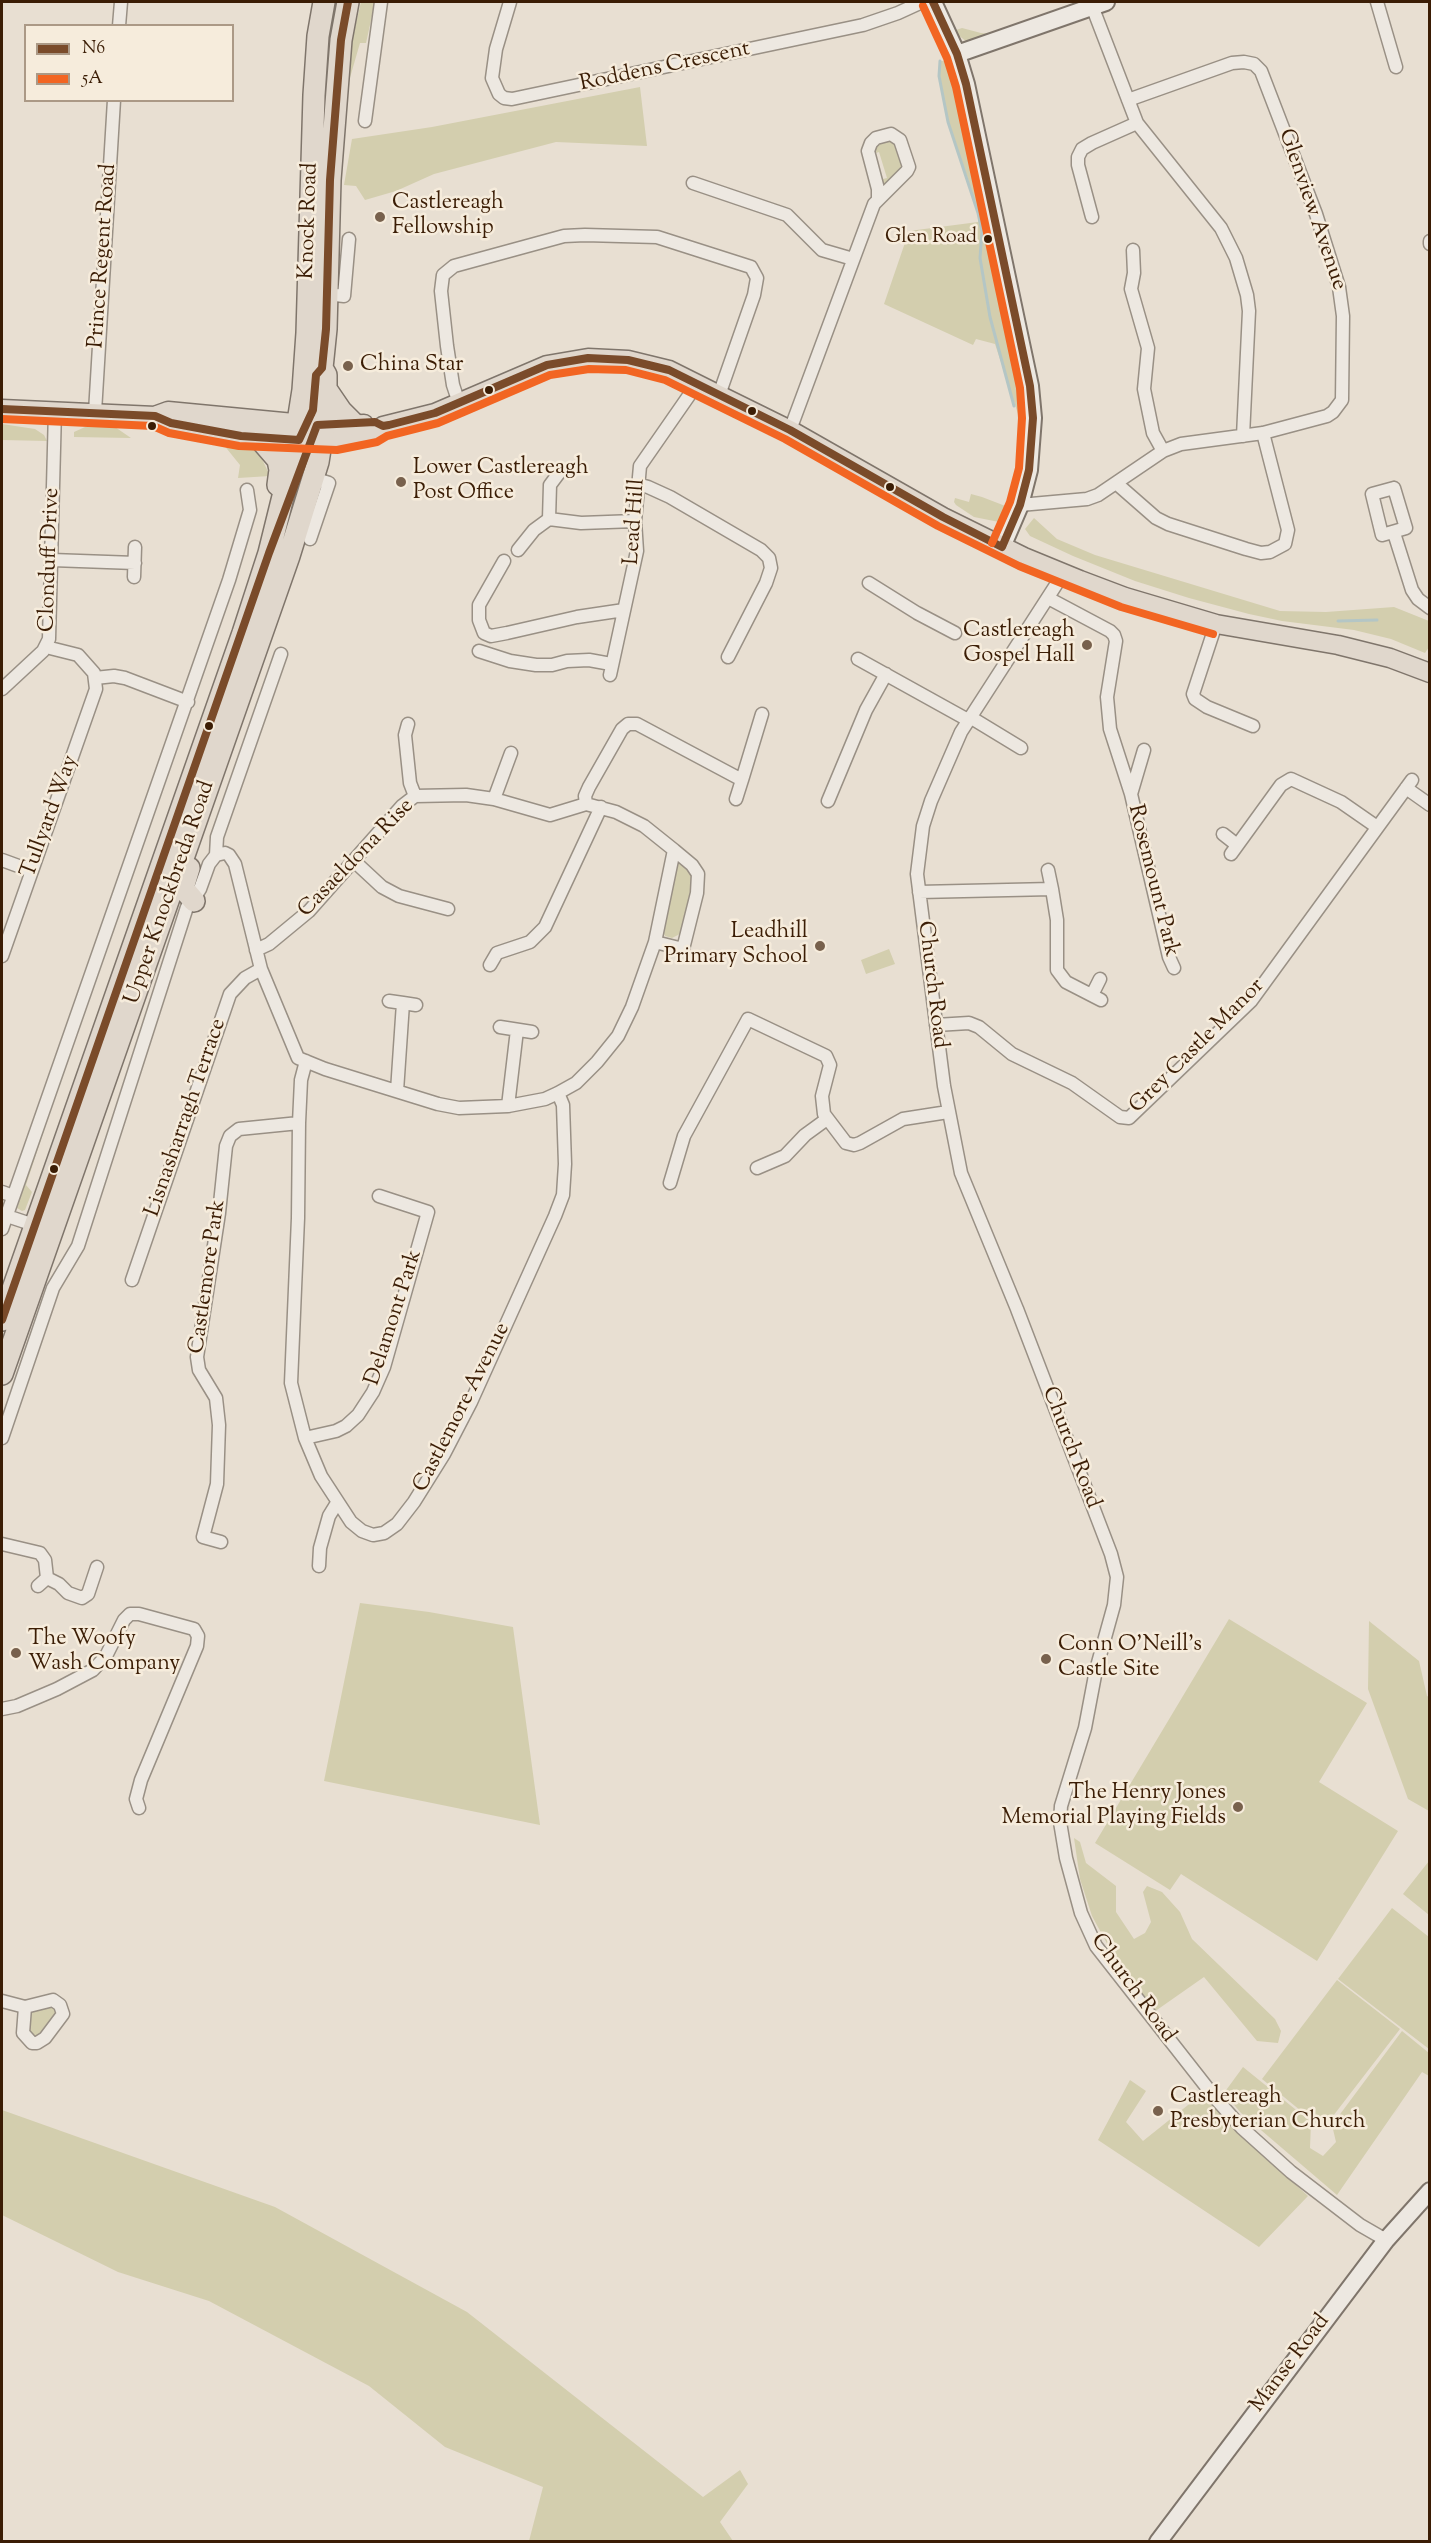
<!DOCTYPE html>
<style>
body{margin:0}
#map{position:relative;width:1431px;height:2543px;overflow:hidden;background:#e8dfd2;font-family:"Sorts Mill Goudy",serif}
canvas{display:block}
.frame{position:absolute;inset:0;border:3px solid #3b1d05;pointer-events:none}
.legend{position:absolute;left:24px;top:24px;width:210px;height:78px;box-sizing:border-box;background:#f6ecdc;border:2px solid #ab9986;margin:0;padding:8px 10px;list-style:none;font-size:18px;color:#3b1d05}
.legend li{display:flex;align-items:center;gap:12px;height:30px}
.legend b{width:30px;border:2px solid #ab9986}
</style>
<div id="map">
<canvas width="1431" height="2543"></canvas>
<div class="frame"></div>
<ul class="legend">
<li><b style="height:8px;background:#7a4b2a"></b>N6</li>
<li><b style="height:8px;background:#f26522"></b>5A</li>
</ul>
</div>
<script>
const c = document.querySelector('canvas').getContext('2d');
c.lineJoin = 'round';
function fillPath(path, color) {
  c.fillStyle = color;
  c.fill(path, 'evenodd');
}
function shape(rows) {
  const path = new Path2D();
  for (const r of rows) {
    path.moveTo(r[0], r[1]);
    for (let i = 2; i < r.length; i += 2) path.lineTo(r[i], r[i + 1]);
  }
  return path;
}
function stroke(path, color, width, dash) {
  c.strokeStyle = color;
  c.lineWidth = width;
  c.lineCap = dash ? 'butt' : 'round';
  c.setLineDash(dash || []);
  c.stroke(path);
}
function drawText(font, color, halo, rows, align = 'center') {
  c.font = font + ' "Sorts Mill Goudy",serif';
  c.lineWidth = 5;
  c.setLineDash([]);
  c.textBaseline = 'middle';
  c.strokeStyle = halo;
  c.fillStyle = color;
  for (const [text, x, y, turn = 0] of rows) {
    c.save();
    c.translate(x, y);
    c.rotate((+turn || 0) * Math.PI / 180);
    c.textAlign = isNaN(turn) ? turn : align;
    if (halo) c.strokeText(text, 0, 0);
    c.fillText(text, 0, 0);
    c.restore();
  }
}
const green = shape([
 [361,2,375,2,366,43,360,43,347,88,353,36],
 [962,28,981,33,994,34,967,42,953,31],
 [940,61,946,61,975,171,1005,330,1020,392,1020,420,995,344,976,339,973,345,884,304,909,231,978,222,978,213,968,179,948,122,939,78],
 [640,87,647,146,556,142,434,174,396,191,365,200,356,186,344,185,352,139,432,127],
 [888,138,895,144,904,167,883,186,879,180,887,178,879,152,873,154,873,146],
 [2,424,35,429,44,435,47,441,2,440],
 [85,427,115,427,131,438,74,437,74,432],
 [223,444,254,450,262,459,270,476,238,478,240,465],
 [971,494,982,497,1008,507,999,522,974,517,956,505,954,502,955,498,969,502],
 [1034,518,1057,539,1095,555,1280,611,1326,612,1394,607,1429,621,1429,647,1425,653,1391,639,1354,630,1282,621,1249,614,1189,598,1135,581,1073,556,1030,536,1025,529],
 [680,860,694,876,680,934,672,938,665,936,662,930,676,861],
 [889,949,895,964,866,974,861,960],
 [62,1076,26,1185,32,1192,25,1210,22,1211,17,1208,20,1198,18,1196],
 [360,1603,429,1612,513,1627,540,1825,324,1781],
 [1229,1619,1367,1703,1319,1782,1398,1831,1317,1961,1181,1874,1170,1890,1095,1843],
 [1369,1621,1419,1661,1427,1696,1429,1697,1429,1811,1408,1799,1368,1689],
 [1074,1838,1080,1842,1086,1863,1116,1886,1116,1912,1134,1939,1145,1933,1151,1922,1143,1892,1147,1886,1162,1892,1180,1912,1192,1939,1275,2019,1281,2031,1278,2043,1257,2041,1204,1977,1154,2012,1116,1960,1092,1916,1080,1879],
 [1429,1861,1429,1915,1403,1894],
 [1392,1908,1429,1937,1429,2049,1338,1979],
 [1337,1980,1400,2029,1323,2129,1262,2079],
 [51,2005,55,2009,56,2016,39,2037,31,2035,27,2027,31,2011],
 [1402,2031,1429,2053,1429,2076,1422,2072,1337,2195,1241,2113,1224,2093,1243,2067,1311,2122,1310,2148,1323,2156,1336,2142,1332,2125],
 [1130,2080,1146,2091,1126,2122,1143,2141,1203,2093,1224,2119,1308,2196,1259,2247,1098,2140],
 [2,2110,275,2207,467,2312,703,2497,740,2470,748,2484,720,2522,733,2541,529,2541,543,2487,445,2447,369,2386,209,2301,118,2272,2,2215]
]);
const stream = shape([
 [940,61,939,76,948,122,978,213,982,232,980,258,990,317,1014,406],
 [1338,621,1377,620]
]);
const street = shape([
 [510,2,496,49,492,78,499,94,504,98,512,99,863,25,898,13,922,2],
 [1377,2,1396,67],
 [1092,6,1137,123,1221,228,1236,258,1247,295,1249,311,1243,436],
 [119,26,121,2],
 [365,121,381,2],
 [693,183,787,215,822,250,853,259],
 [1092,217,1078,165,1078,157,1082,149,1092,143,1137,123],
 [1430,241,1430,244],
 [1133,250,1134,273,1131,289,1148,348,1144,389,1153,433,1163,451],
 [326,294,344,296,349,239],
 [459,403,453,385,447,346,441,291,443,275,454,266,564,236,585,235,657,237,751,267,757,278,754,295,719,395],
 [95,412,114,100],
 [790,430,874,204,907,171,909,167,900,140,891,134,876,138,871,143,868,151,878,189,878,199],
 [1116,483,1156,518,1168,524,1246,549,1261,553,1270,552,1285,544,1288,530,1263,433],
 [637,484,648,487,670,497,761,550,769,558,771,568,766,583,728,657],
 [1394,488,1406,528,1382,535,1372,494,1394,488],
 [1020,505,1087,499,1098,495,1163,451,1181,444,1263,433,1327,416,1333,412,1342,400,1343,316,1339,287,1316,214,1261,71,1254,64,1244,62,1232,63,1128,100],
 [549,519,550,485,559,473],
 [1394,533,1412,590,1418,599,1430,608],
 [310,539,329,483,313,478],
 [518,550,534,530,549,519,581,523,635,521],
 [52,560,135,563],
 [504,561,479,605,479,620,484,633,491,636,507,633,577,617,624,610],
 [1063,574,961,732,931,801,923,826,917,874,944,1086,961,1173,1017,1309,1111,1554,1117,1577,1114,1605,1096,1670,1085,1728,1061,1806,1060,1822,1066,1858,1081,1913,1096,1946,1216,2099,1242,2128,1291,2172,1360,2225,1386,2240],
 [134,577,135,547],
 [869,583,917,613,955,633],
 [1048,598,1110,631,1114,635,1116,641,1107,697,1110,729,1131,794,1169,957,1174,968],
 [1216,624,1193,694,1195,699,1207,707,1253,726],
 [479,651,510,661,536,665,552,665,567,661,589,660,611,664],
 [858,659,968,720],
 [610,675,637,551,635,521,640,466,697,384],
 [95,678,114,676,125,678,188,702],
 [2,689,43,651,49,639,55,410],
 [970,717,1021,748],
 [408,724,405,735,410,783,415,796],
 [1406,788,1430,805],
 [1131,794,1144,750],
 [494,799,511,753],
 [736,799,742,780],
 [828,801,866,710,886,674],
 [586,804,585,796,589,787,622,729,628,724,637,724,742,780,762,714],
 [1223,834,1237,845],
 [1231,854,1281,785,1291,779,1341,802,1377,827],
 [216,855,225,853,229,855,235,864,261,969,298,1058,325,1069,438,1104,459,1108,508,1106,545,1099,558,1093,576,1083,597,1062,618,1036,632,1007,655,942,674,850,644,826,616,812,586,804],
 [216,855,217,837,281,654],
 [2,860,32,871],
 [354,861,382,887,399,896,448,909],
 [1048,870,1052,889],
 [919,892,1052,889,1057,920,1057,970,1066,982,1101,1000],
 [191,904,200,889,209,864,216,855],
 [655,942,683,949,697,893,698,874,692,865,674,850],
 [256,950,269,944,309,911,402,806,415,796,466,795,494,799,550,815,586,804],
 [2,956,96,689,94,673,78,655,46,647],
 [490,965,497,953,530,942,545,927,601,807],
 [1092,995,1100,979],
 [389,1001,403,1003,397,1091],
 [403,1003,416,1005],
 [936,1025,969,1023,979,1027,1012,1054,1072,1083,1120,1117,1129,1118,1251,1001,1412,780],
 [500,1027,532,1032],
 [306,1061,301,1080,299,1123,298,1218,291,1383,305,1438,321,1476,351,1522,362,1531,373,1535,384,1533,397,1524,414,1502,444,1454,471,1402,555,1216,563,1195,565,1164,563,1105,558,1093],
 [508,1106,517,1030],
 [757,1168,785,1156,805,1135,827,1119],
 [670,1183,684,1136,748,1019,826,1056,830,1065,822,1096,824,1114,846,1143,854,1145,860,1143,903,1119,948,1112],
 [2,1192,13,1196],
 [7,1216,40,1227],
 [2,1229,229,580,250,510,247,490],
 [132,1280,230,994,245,978,261,969],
 [2,1438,53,1288,78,1246,187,907],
 [305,1438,336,1431,346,1426,358,1415,373,1392,384,1367,428,1212,379,1196],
 [221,1542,203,1537,217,1484,219,1425,216,1398,199,1370,197,1357,219,1213,226,1146,230,1136,239,1129,299,1123],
 [2,1544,40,1553,45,1560,47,1578,59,1584,68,1593,82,1598,88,1594,97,1567],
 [319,1566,320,1548,329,1516,337,1503],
 [38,1586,47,1578],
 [2,1709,17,1706,57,1689,93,1670,106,1656,124,1620,130,1614,139,1614,194,1629,198,1636,197,1646,141,1780,136,1799,139,1808],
 [2,2001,25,2007,53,2000,60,2005,63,2014,45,2038,37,2043,32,2043,23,2033,25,2007]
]);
const secondary = shape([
 [933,2,957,54,966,84,1030,386,1033,418,1029,470,1020,505,1002,547],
 [957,54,1106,2],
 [1158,2542,1386,2240,1430,2191]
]);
const primary = shape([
 [2,409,155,416,171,423,241,436,337,440,374,432,383,426,435,413,547,365,588,358,628,360,669,370,719,395,790,430,943,517,1024,557,1080,580,1125,597,1216,624,1338,645,1390,658,1430,673],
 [157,415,168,411,325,426,364,424]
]);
const highway = shape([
 [326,389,341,411,355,425],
 [259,438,278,460,280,470,278,485],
 [189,868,183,888,194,901],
 [2,1320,243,633,269,553,292,460,303,390,307,333,314,95,318,36,324,2],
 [2,1374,289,556,318,462,326,411,326,375,322,368,326,329,330,180,341,40,348,2]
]);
const bus1 = shape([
 [2,409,155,416,171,423,241,436,299,440,313,410,316,375,322,368,326,329,330,180,341,40,348,2],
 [2,1320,269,553,317,425,375,422,383,426,389,425,435,413,547,365,588,358,628,360,669,370,790,430,943,517,1002,547,1020,505,1029,470,1033,418,1030,386,966,84,957,54,933,2]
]);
const bus2 = shape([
 [923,6,947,58,956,87,1020,388,1022,418,1019,468,1010,502,992,543],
 [2,419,153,426,169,433,239,446,337,450,377,442,387,436,438,423,550,375,589,369,626,370,665,380,785,439,938,526,1019,566,1121,607,1213,634]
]);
const markers = [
 [380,217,6,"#78614d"],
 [988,239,5,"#3b1d05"],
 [348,366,6,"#78614d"],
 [489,390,5,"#3b1d05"],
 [752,411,5,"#3b1d05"],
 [152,426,5,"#3b1d05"],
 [401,482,6,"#78614d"],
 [890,487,5,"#3b1d05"],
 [1087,645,6,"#78614d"],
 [209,726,5,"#3b1d05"],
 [820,946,6,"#78614d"],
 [54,1169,5,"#3b1d05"],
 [16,1653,6,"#78614d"],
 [1046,1659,6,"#78614d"],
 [1238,1807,6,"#78614d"],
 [1158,2111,6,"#78614d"]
];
const busNames = [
 ["Glen Road",977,239]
];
const streetNames = [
 ["Roddens Crescent",665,68,-12],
 ["Glenview Avenue",1311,210,71],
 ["Knock Road",310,221,-88],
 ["Prince Regent Road",104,256,-86],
 ["Lead Hill",636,522,-86],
 ["Clonduff Drive",51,560,-88],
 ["Tullyard Way",51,817,-70],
 ["Casaeldona Rise",357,859,-46],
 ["Rosemount Park",1152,881,76],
 ["Upper Knockbreda Road",171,893,-71],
 ["Church Road",931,985,83],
 ["Grey Castle Manor",1198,1047,-45],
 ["Lisnasharragh Terrace",187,1118,-71],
 ["Castlemore Park",209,1277,-82],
 ["Delamont Park",395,1318,-72],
 ["Castlemore Avenue",463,1408,-63],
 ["Church Road",1070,1448,69],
 ["Church Road",1132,1989,54],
 ["Manse Road",1291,2364,-53]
];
const poiNames = [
 ["Castlereagh",392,204],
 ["Fellowship",392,229],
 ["China Star",360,366],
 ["Lower Castlereagh",413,469],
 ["Post Office",413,494],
 ["Castlereagh",1075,632,"right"],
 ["Gospel Hall",1075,657,"right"],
 ["Leadhill",808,933,"right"],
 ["Primary School",808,958,"right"],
 ["The Woofy",28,1640],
 ["Wash Company",28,1665],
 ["Conn O'Neill's",1058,1646],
 ["Castle Site",1058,1671],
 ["The Henry Jones",1226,1794,"right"],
 ["Memorial Playing Fields",1226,1819,"right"],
 ["Castlereagh",1170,2098],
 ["Presbyterian Church",1170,2123]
];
fillPath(green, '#d3ceae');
stroke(stream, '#b4c6c5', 3);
stroke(street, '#999085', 15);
stroke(secondary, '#7f756b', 20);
stroke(primary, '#7f756b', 21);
stroke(highway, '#7f756b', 24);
stroke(street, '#ede8e1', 12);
stroke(secondary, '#ede8e1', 16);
stroke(primary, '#e0d7cc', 18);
stroke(highway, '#e0d7cc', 21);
stroke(bus1, '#7a4b2a', 8);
stroke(bus2, '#f26522', 8);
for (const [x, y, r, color] of markers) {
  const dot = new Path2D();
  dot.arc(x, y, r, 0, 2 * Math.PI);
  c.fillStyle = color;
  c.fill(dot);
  stroke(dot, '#f6ecdc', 2);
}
drawText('20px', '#3b1d05', '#f6ecdc', busNames, 'right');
drawText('22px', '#3b1d05', '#f6ecdc', streetNames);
drawText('22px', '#3b1d05', '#f6ecdc', poiNames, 'left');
</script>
